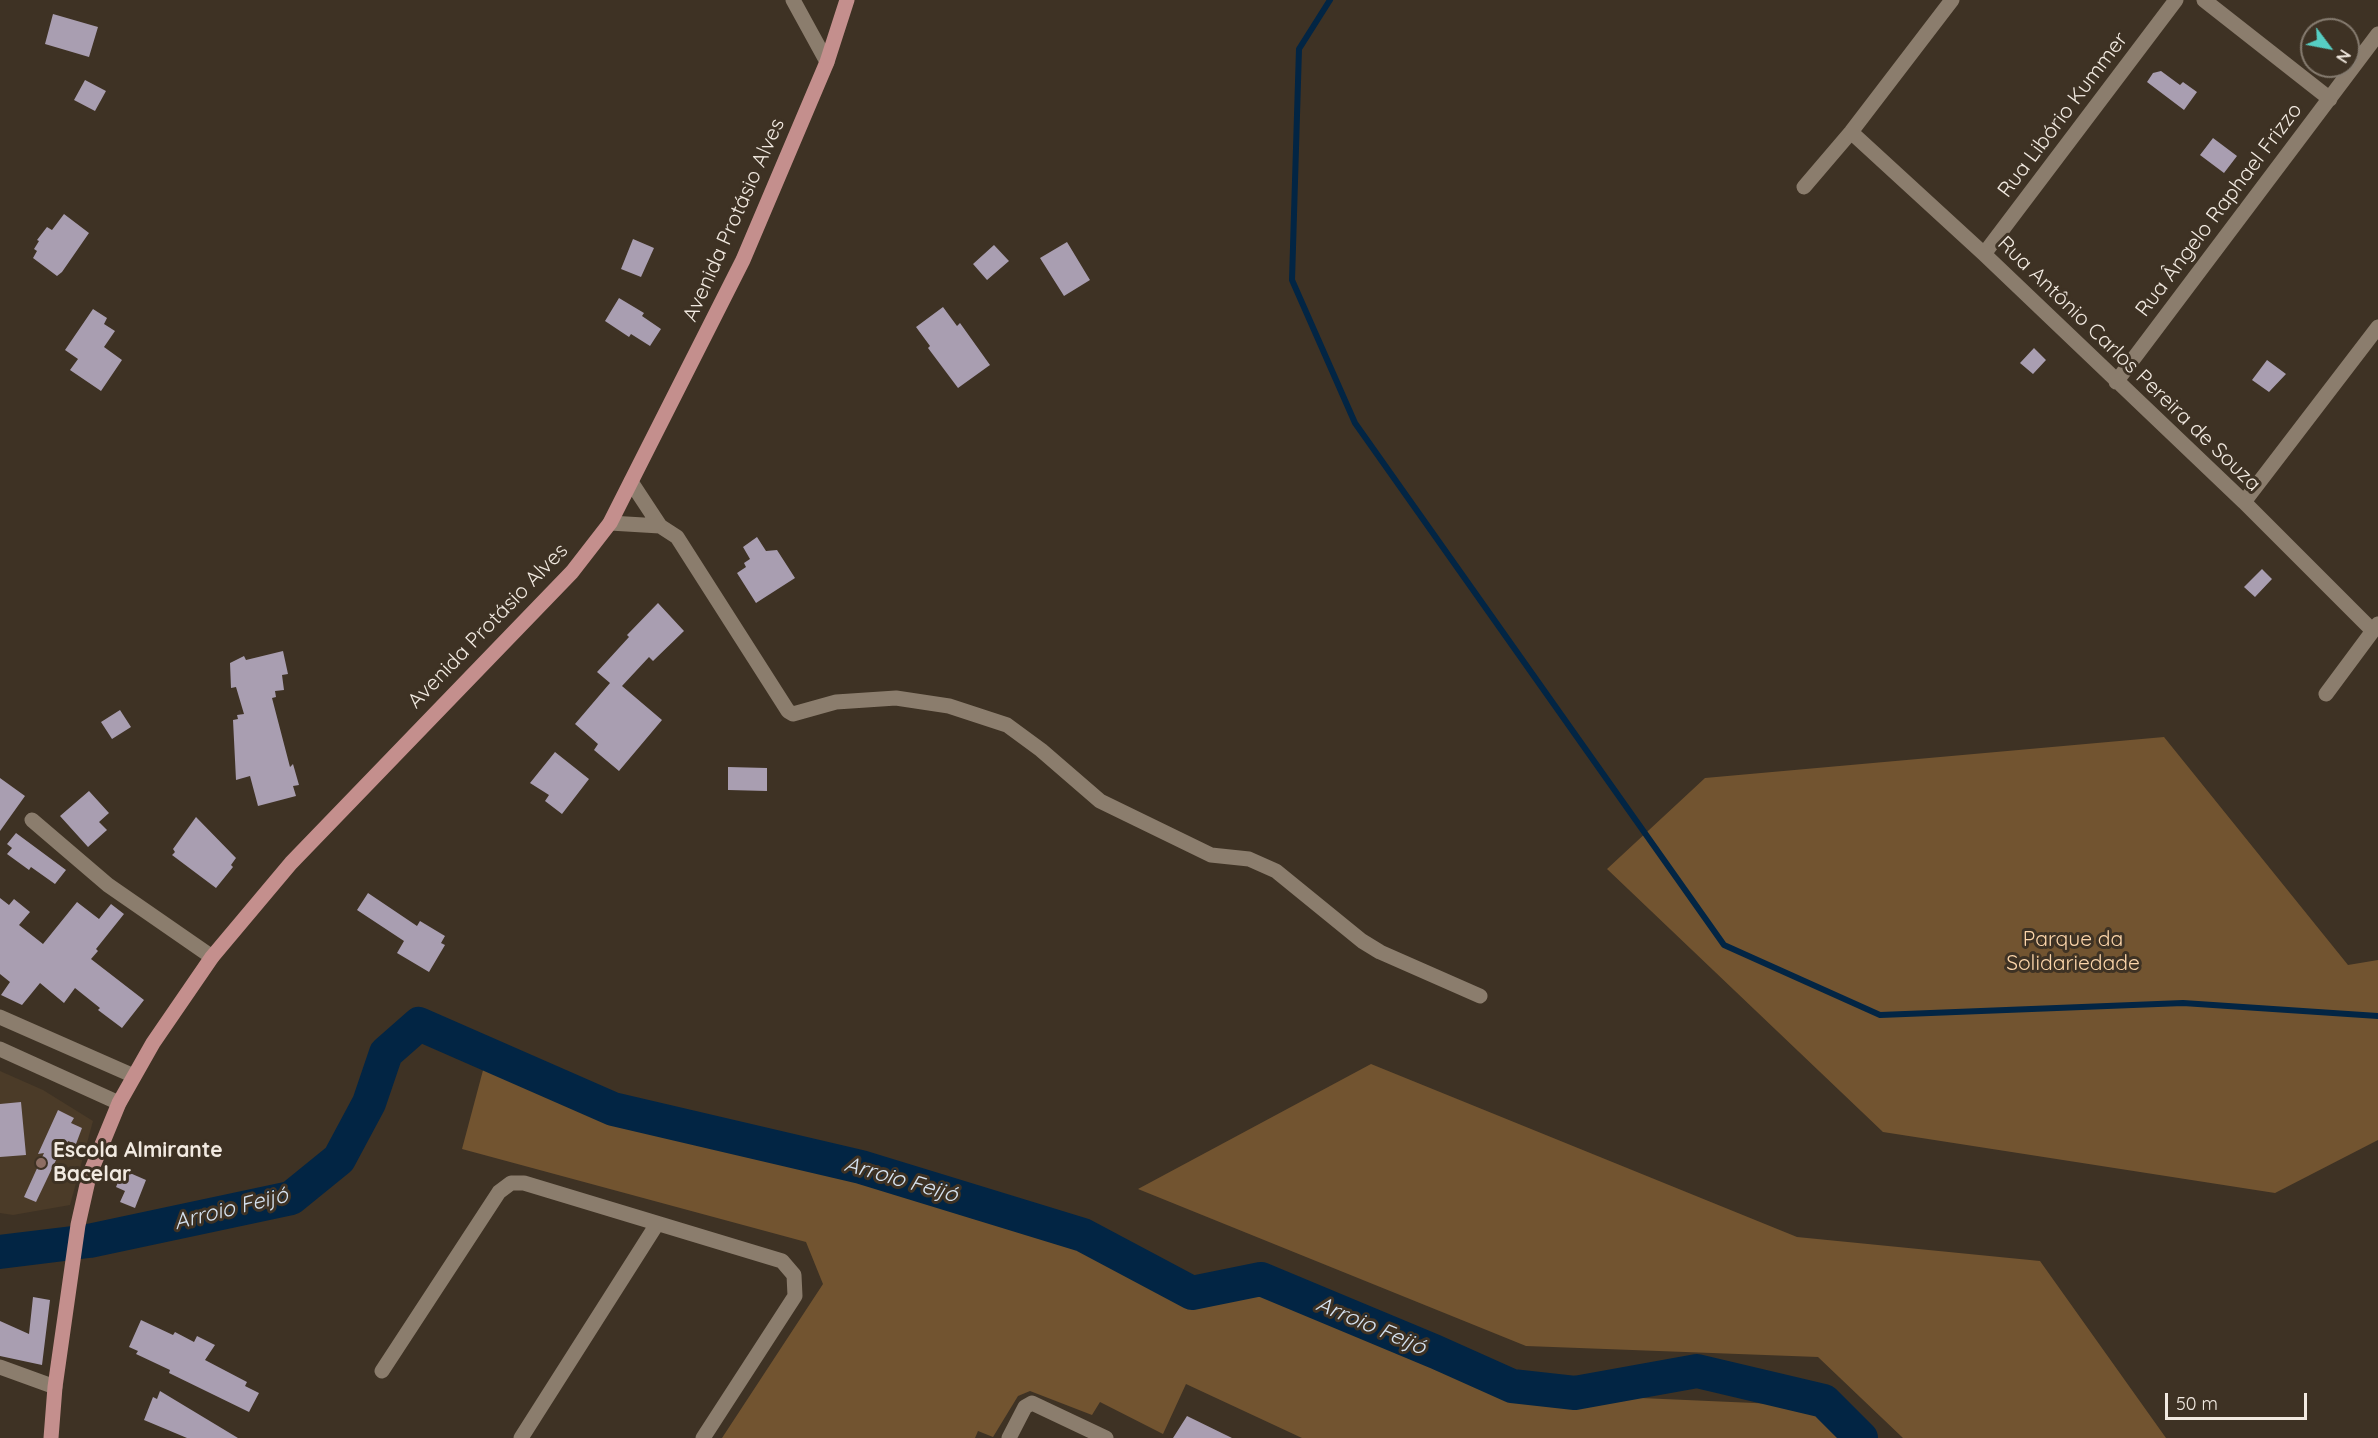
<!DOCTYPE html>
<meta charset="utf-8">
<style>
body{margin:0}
#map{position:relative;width:2378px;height:1438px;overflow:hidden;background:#3e3224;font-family:Quicksand,sans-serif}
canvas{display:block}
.north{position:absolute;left:2300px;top:18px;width:60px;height:60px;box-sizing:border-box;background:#3e3224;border:2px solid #867c70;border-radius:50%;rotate:122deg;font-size:16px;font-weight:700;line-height:24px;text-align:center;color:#f2eae1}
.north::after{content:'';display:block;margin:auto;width:21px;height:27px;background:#56cec3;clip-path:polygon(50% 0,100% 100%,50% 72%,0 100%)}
.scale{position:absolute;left:2165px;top:1393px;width:142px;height:27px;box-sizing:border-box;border:3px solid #f2eae1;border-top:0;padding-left:8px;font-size:18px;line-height:21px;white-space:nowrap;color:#f2eae1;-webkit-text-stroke:4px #3e3224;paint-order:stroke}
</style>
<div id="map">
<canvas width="2378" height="1438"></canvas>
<div class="north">N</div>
<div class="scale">50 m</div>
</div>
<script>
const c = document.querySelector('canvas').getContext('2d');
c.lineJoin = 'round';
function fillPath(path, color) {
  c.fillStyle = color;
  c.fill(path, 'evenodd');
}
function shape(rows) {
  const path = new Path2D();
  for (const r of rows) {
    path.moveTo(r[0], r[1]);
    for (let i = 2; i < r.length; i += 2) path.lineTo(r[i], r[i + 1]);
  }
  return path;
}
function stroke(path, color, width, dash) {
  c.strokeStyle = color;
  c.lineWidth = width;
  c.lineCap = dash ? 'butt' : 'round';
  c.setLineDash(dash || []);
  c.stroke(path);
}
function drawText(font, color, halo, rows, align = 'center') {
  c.font = font + ' Quicksand,sans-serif';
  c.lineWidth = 6;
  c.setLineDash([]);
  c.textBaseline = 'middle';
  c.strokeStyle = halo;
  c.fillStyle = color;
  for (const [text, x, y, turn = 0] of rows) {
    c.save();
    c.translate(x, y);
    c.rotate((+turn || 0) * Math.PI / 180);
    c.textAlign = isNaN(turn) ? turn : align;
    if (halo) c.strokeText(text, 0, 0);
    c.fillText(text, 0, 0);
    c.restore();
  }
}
const built = shape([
 [0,1071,43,1090,93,1121,70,1205,13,1215,0,1213]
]);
const green = shape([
 [2164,737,2348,965,2378,960,2378,1140,2275,1193,1883,1132,1607,869,1705,778],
 [486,1059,610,1115,919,1195,1074,1242,1187,1300,1259,1288,1505,1392,1822,1406,1852,1438,1302,1438,1186,1384,1163,1434,1100,1402,1092,1415,1030,1391,1018,1396,993,1437,978,1431,975,1438,722,1438,823,1284,806,1242,462,1149],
 [1371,1064,1797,1237,2040,1261,2166,1438,1903,1438,1818,1357,1526,1346,1138,1189]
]);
const stream = shape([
 [1330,0,1299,49,1292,280,1355,423,1724,945,1880,1015,2183,1003,2378,1016]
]);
const river = shape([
 [0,1252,89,1241,291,1198,339,1159,369,1103,386,1053,419,1024,613,1109,861,1167,1083,1235,1192,1293,1261,1279,1436,1352,1512,1386,1575,1393,1697,1371,1824,1401,1861,1438]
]);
const building = shape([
 [53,14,98,27,89,57,45,44],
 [2161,71,2180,85,2183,82,2197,92,2184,110,2147,82,2153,73],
 [85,80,106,91,95,111,74,100],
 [2213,138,2237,156,2224,173,2200,155],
 [64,214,89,233,62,272,57,276,33,258,37,251,34,249,39,241,37,240,47,227,52,230],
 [633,239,654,248,641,277,621,269],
 [1067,242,1090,280,1064,296,1040,258],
 [994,245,1009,261,987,280,973,264],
 [619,298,644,313,642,316,661,329,650,346,631,334,629,337,605,321],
 [943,307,957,326,960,323,990,365,958,388,928,348,930,346,916,327],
 [93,309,107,318,104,324,115,331,104,347,122,360,101,391,70,370,78,359,65,350],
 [2034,348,2046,360,2033,374,2020,363],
 [2267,360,2286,374,2269,392,2252,380],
 [757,537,766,551,777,550,795,578,756,603,737,573,746,567,744,563,750,559,743,547],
 [2262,569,2272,579,2255,597,2244,587],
 [658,603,684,631,653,661,649,657,622,686,662,720,619,771,594,750,598,744,575,724,610,683,597,672,629,637,627,635],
 [283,651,288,674,282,675,284,690,275,691,276,697,272,698,290,767,293,764,299,785,293,786,296,796,258,806,250,776,236,780,233,720,238,719,237,715,244,714,236,687,231,688,230,663,244,656,246,660],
 [120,710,131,727,112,739,101,722],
 [555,752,589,779,562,814,545,801,549,795,530,783],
 [728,767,767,768,767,791,728,790],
 [0,778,25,796,0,831],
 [89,791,109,813,99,822,107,830,88,847,60,816],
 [196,817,236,858,231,865,233,867,216,888,172,855,175,852,173,849],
 [16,833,66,870,55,884,31,867,29,870,7,854,12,848,7,844],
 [368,893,417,926,420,921,445,936,441,943,445,945,429,972,397,953,404,941,357,910],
 [0,898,9,905,14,899,30,912,19,925,43,944,77,902,99,919,111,904,124,914,96,949,98,951,91,959,144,1000,122,1028,98,1010,100,1008,75,988,64,1003,40,983,22,1005,1,995,10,982,0,974],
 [21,1102,26,1155,0,1157,0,1104],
 [58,1110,74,1118,71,1123,82,1128,76,1144,68,1141,59,1159,57,1158,36,1202,24,1197,44,1153,38,1154],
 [123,1170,146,1180,135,1208,120,1202,125,1191,116,1187],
 [33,1297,50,1300,42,1365,0,1356,0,1321,29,1334],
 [141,1320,173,1335,175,1332,194,1342,197,1336,215,1345,205,1360,247,1382,245,1386,259,1393,249,1412,169,1373,170,1370,136,1354,138,1351,129,1347],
 [160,1391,238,1438,187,1438,144,1420,153,1397,157,1399],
 [1187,1416,1232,1438,1173,1438]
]);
const minor = shape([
 [793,0,827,62],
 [2204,0,2330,99],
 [1851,132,1984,254,2244,502,2373,631],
 [1804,187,1851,132,1952,0],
 [1984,254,2176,0],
 [2116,382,2378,34],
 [631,482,660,526,677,537,788,711,793,714,836,702,896,698,949,706,1007,725,1041,750,1100,801,1211,855,1249,859,1276,871,1362,941,1380,952,1480,996],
 [2244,502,2378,327],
 [610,523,660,526],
 [2326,694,2378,624],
 [32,820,108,885,212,957],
 [0,1367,55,1387],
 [382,1371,499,1192,511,1183,524,1183,782,1261,794,1275,795,1296,703,1438],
 [521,1438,657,1224],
 [1009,1438,1025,1407,1032,1403,1106,1438]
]);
const secondary = shape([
 [0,1017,134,1076],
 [0,1049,119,1103]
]);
const primary = shape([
 [51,1438,55,1387,78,1225,89,1176,119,1103,153,1043,212,957,291,863,572,572,610,523,743,260,827,62,847,0]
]);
const markers = [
 [41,1163,6,"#8d6e63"]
];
const streetNames = [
 ["Rua Libório Kummer",2063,115,-53],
 ["Rua Ângelo Raphael Frizzo",2219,210,-53],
 ["Avenida Protásio Alves",734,220,-66],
 ["Rua Antônio Carlos Pereira de Souza",2129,364,44],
 ["Avenida Protásio Alves",488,626,-46]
];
const parkNames = [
 ["Parque da",2073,940],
 ["Solidariedade",2073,964]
];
const poiNames = [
 ["Escola Almirante",53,1151],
 ["Bacelar",53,1175]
];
const waterNames = [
 ["Arroio Feijó",901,1180,16],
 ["Arroio Feijó",231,1209,-14],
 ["Arroio Feijó",1371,1326,23]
];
fillPath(built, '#4b3b28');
fillPath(green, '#725430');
stroke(stream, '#022544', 6);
stroke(river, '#022544', 34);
fillPath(building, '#a99eb1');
stroke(minor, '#8b7d6d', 15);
stroke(secondary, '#8b7d6d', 15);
stroke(primary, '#c48f8d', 15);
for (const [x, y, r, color] of markers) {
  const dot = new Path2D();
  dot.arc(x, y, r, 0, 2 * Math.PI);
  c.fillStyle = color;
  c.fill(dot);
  stroke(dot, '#3e3224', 2);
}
drawText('21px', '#f2eae1', '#3e3224', streetNames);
drawText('21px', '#fdd6ab', '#3e3224', parkNames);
drawText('bold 21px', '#f2eae1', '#3e3224', poiNames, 'left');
drawText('italic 22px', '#d6e3f1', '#3e3224', waterNames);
</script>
